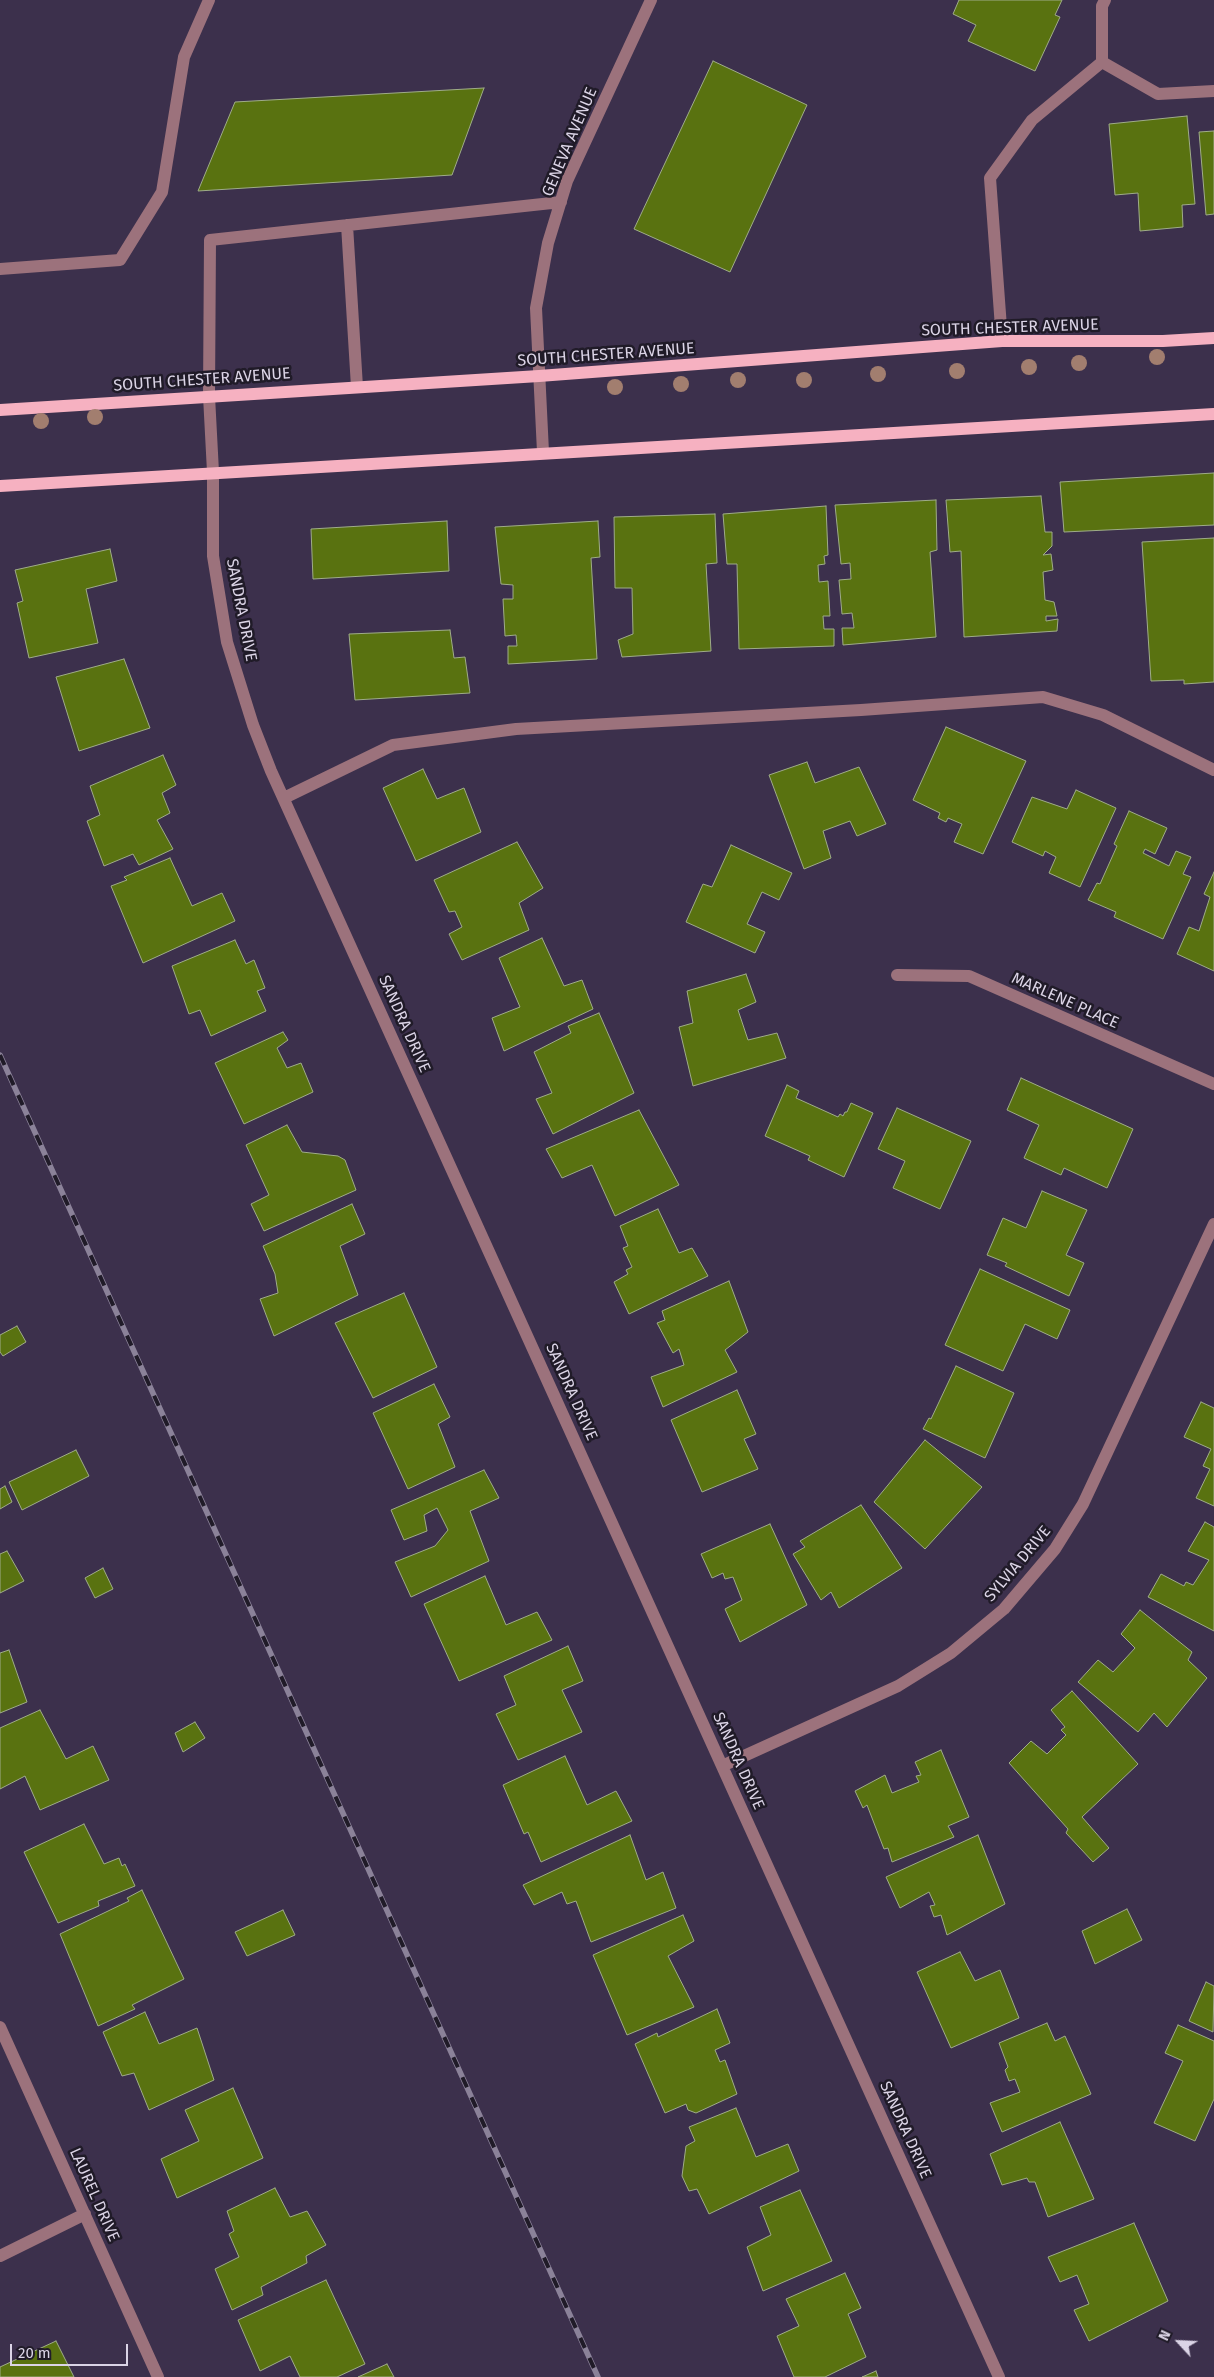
<!DOCTYPE html>
<style>
body{margin:0}
#map{position:relative;width:1214px;height:2377px;overflow:hidden;background:#3c304c;font-family:"Fira Sans",sans-serif}
canvas{display:block}
.north{position:absolute;left:1154px;top:2317px;width:50px;height:50px;-webkit-text-stroke:4px #201b28;paint-order:stroke;rotate:295deg;font-size:14px;font-weight:700;line-height:20px;text-align:center;color:#dbd4e6}
.north::after{content:'';display:block;margin:auto;width:18px;height:22px;background:#dbd4e6;clip-path:polygon(50% 0,100% 100%,50% 72%,0 100%)}
.scale{position:absolute;left:10px;top:2344px;width:118px;height:22px;box-sizing:border-box;border:2px solid #dbd4e6;border-top:0;padding-left:6px;font-size:15px;line-height:18px;white-space:nowrap;color:#dbd4e6;-webkit-text-stroke:4px #201b28;paint-order:stroke}
</style>
<div id="map">
<canvas width="1214" height="2377"></canvas>
<div class="north">N</div>
<div class="scale">20 m</div>
</div>
<script>
const c = document.querySelector('canvas').getContext('2d');
c.lineJoin = 'round';
function fillPath(path, color) {
  c.fillStyle = color;
  c.fill(path, 'evenodd');
}
function shape(rows) {
  const path = new Path2D();
  for (const r of rows) {
    path.moveTo(r[0], r[1]);
    for (let i = 2; i < r.length; i += 2) path.lineTo(r[i], r[i + 1]);
  }
  return path;
}
function stroke(path, color, width, dash) {
  c.strokeStyle = color;
  c.lineWidth = width;
  c.lineCap = dash ? 'butt' : 'round';
  c.setLineDash(dash || []);
  c.stroke(path);
}
function drawText(font, color, halo, rows, align = 'center') {
  c.font = font + ' "Fira Sans",sans-serif';
  c.lineWidth = 5;
  c.setLineDash([]);
  c.textBaseline = 'middle';
  c.strokeStyle = halo;
  c.fillStyle = color;
  for (const [text, x, y, turn = 0] of rows) {
    c.save();
    c.translate(x, y);
    c.rotate((+turn || 0) * Math.PI / 180);
    c.textAlign = isNaN(turn) ? turn : align;
    if (halo) c.strokeText(text, 0, 0);
    c.fillText(text, 0, 0);
    c.restore();
  }
}
const building = shape([
 [959,0,1062,0,1055,15,1060,17,1035,71,968,41,976,25,953,14,959,0],
 [713,61,807,105,730,272,634,229,713,61],
 [484,88,452,175,198,191,235,102,484,88],
 [1187,116,1195,204,1182,205,1183,227,1140,231,1138,193,1115,195,1109,124,1187,116],
 [1214,131,1214,214,1206,215,1199,132,1214,131],
 [1214,473,1214,525,1064,532,1060,482,1214,473],
 [1041,496,1045,532,1052,532,1052,546,1043,555,1051,554,1053,570,1043,572,1045,600,1054,602,1057,616,1046,616,1046,621,1058,619,1057,631,964,637,961,551,950,552,946,500,1041,496],
 [936,500,937,550,930,552,936,637,843,645,842,628,854,628,852,613,842,614,839,580,851,579,850,563,841,564,835,505,936,500],
 [826,506,828,555,824,556,825,564,818,565,819,582,828,581,830,616,823,616,824,629,834,629,834,646,739,649,737,564,727,564,723,514,826,506],
 [715,514,717,563,706,564,711,651,622,657,618,640,633,634,632,588,615,588,614,517,715,514],
 [447,521,449,571,313,579,311,529,447,521],
 [598,521,600,557,591,558,597,659,508,664,508,646,517,646,516,635,505,636,503,599,513,599,513,585,501,584,495,527,598,521],
 [1214,538,1214,682,1184,684,1184,680,1151,681,1142,542,1214,538],
 [110,549,117,581,86,589,98,643,29,658,17,603,23,601,15,570,110,549],
 [450,630,454,658,465,657,470,693,355,700,349,634,450,630],
 [124,659,150,728,79,751,56,677,124,659],
 [946,727,1026,761,983,854,954,842,962,824,948,818,946,822,938,818,940,813,913,800,946,727],
 [163,755,176,785,162,793,170,813,157,820,173,849,139,865,133,854,104,866,87,821,100,815,90,786,163,755],
 [807,762,815,783,859,767,886,824,857,836,850,821,823,831,831,858,804,869,769,775,807,762],
 [423,769,437,799,464,788,481,832,416,861,383,788,423,769],
 [1076,790,1116,808,1080,887,1049,873,1056,857,1045,851,1043,856,1012,842,1032,797,1067,809,1076,790],
 [1129,811,1167,828,1155,854,1145,849,1143,853,1169,866,1176,851,1191,857,1183,874,1191,877,1163,939,1114,917,1116,912,1088,900,1097,883,1100,884,1117,846,1114,844,1129,811],
 [517,842,543,888,519,903,529,930,462,960,449,934,462,927,455,911,449,912,434,880,517,842],
 [731,845,792,873,779,900,762,892,747,924,765,932,755,953,686,922,703,884,712,887,731,845],
 [170,858,192,906,222,893,235,921,143,963,111,886,127,880,124,877,170,858],
 [1214,872,1214,971,1177,954,1189,927,1199,931,1210,897,1204,894,1214,872],
 [542,938,564,986,582,980,593,1009,504,1051,492,1018,520,1007,499,958,542,938],
 [235,940,246,964,254,960,265,988,257,991,266,1011,211,1036,200,1010,189,1014,172,966,235,940],
 [746,974,756,1002,738,1010,748,1040,777,1033,786,1058,693,1086,679,1027,693,1023,687,991,746,974],
 [599,1013,634,1093,553,1134,536,1099,552,1093,534,1052,571,1033,568,1026,599,1013],
 [283,1032,288,1040,277,1048,287,1068,301,1063,313,1092,244,1124,215,1063,283,1032],
 [1021,1078,1133,1129,1107,1188,1064,1168,1061,1175,1024,1158,1039,1125,1007,1110,1021,1078],
 [787,1085,799,1091,796,1098,838,1117,840,1114,843,1116,845,1112,847,1112,851,1103,873,1113,844,1177,808,1160,810,1156,765,1136,787,1085],
 [897,1108,971,1141,940,1209,893,1188,905,1161,878,1149,897,1108],
 [639,1110,679,1185,615,1216,592,1165,562,1178,546,1149,639,1110],
 [287,1125,302,1152,338,1156,345,1160,356,1190,264,1231,251,1204,269,1195,246,1145,287,1125],
 [1042,1191,1087,1210,1066,1255,1084,1263,1069,1296,1005,1266,1007,1263,987,1255,1003,1218,1026,1228,1042,1191],
 [352,1204,365,1234,340,1246,358,1295,274,1336,260,1299,278,1293,275,1274,263,1246,352,1204],
 [658,1209,679,1253,692,1248,708,1276,629,1314,614,1282,628,1274,626,1270,632,1267,623,1248,628,1246,620,1226,658,1209],
 [980,1269,1070,1310,1057,1339,1025,1324,1003,1371,945,1345,980,1269],
 [729,1281,748,1332,725,1350,737,1372,663,1407,651,1377,684,1365,679,1349,673,1353,657,1323,665,1320,662,1311,729,1281],
 [404,1293,437,1367,373,1398,335,1323,404,1293],
 [17,1326,26,1342,3,1356,0,1352,0,1335,17,1326],
 [956,1366,1014,1393,985,1458,923,1429,929,1418,931,1419,956,1366],
 [434,1384,450,1417,438,1424,455,1467,408,1489,373,1413,434,1384],
 [737,1390,756,1434,744,1439,758,1469,702,1492,671,1420,737,1390],
 [1201,1402,1214,1408,1214,1506,1196,1498,1210,1469,1203,1466,1211,1449,1184,1437,1201,1402],
 [925,1440,982,1487,925,1549,874,1502,925,1440],
 [76,1450,89,1476,22,1510,9,1482,76,1450],
 [484,1470,499,1498,470,1511,489,1561,411,1597,395,1562,435,1546,448,1530,437,1508,424,1515,427,1531,404,1540,391,1510,484,1470],
 [5,1486,12,1502,0,1509,0,1489,5,1486],
 [861,1505,902,1568,839,1608,831,1592,821,1600,793,1554,805,1547,800,1541,861,1505],
 [1205,1522,1214,1527,1214,1631,1148,1597,1161,1574,1184,1586,1186,1582,1193,1585,1209,1560,1188,1551,1205,1522],
 [770,1524,807,1605,740,1642,725,1609,742,1600,733,1577,725,1579,723,1573,712,1578,701,1554,770,1524],
 [7,1551,24,1581,0,1593,0,1554,7,1551],
 [103,1568,113,1589,95,1598,85,1578,103,1568],
 [485,1576,506,1625,537,1612,552,1640,459,1681,424,1604,485,1576],
 [1140,1610,1192,1652,1188,1660,1207,1678,1167,1727,1154,1713,1138,1732,1078,1682,1098,1660,1113,1672,1135,1648,1121,1634,1140,1610],
 [568,1646,583,1681,562,1690,582,1732,518,1760,496,1714,516,1705,504,1676,568,1646],
 [9,1650,27,1702,0,1713,0,1653,9,1650],
 [1072,1691,1138,1764,1082,1817,1109,1848,1093,1862,1066,1833,1068,1829,1009,1763,1031,1741,1047,1754,1066,1735,1061,1730,1065,1727,1051,1710,1072,1691],
 [40,1710,66,1759,93,1746,109,1780,40,1810,25,1776,0,1789,0,1728,40,1710],
 [195,1722,205,1738,183,1752,175,1733,195,1722],
 [941,1750,969,1817,948,1826,954,1837,892,1862,888,1848,884,1849,867,1805,863,1808,855,1791,885,1775,892,1793,919,1782,916,1776,921,1775,915,1762,941,1750],
 [565,1756,587,1805,616,1791,632,1821,541,1862,528,1832,524,1834,503,1785,565,1756],
 [84,1824,104,1864,119,1858,122,1866,125,1864,135,1886,98,1901,99,1906,58,1923,24,1852,84,1824],
 [630,1835,646,1880,663,1872,676,1908,591,1942,576,1901,567,1904,562,1892,534,1905,523,1885,630,1835],
 [978,1835,1005,1904,947,1935,941,1915,934,1917,930,1906,935,1905,929,1892,900,1908,886,1877,978,1835],
 [142,1890,184,1979,132,2005,135,2009,98,2026,60,1934,129,1901,127,1898,142,1890],
 [1127,1909,1142,1940,1095,1964,1082,1931,1127,1909],
 [283,1910,295,1935,247,1956,235,1932,283,1910],
 [683,1915,694,1941,668,1956,694,2007,627,2035,593,1955,683,1915],
 [960,1952,975,1981,1000,1970,1019,2018,951,2048,917,1972,960,1952],
 [1206,1982,1214,1986,1213,2032,1189,2021,1206,1982],
 [717,2009,730,2043,715,2050,720,2062,725,2060,737,2094,696,2113,688,2110,686,2104,665,2113,635,2044,657,2033,658,2037,717,2009],
 [145,2012,159,2044,197,2028,214,2080,149,2110,134,2073,122,2076,103,2032,145,2012],
 [1047,2023,1055,2041,1065,2036,1091,2094,1002,2132,990,2103,1020,2092,1015,2079,1009,2081,1005,2070,1008,2067,999,2043,1047,2023],
 [1178,2025,1214,2041,1214,2099,1195,2141,1154,2123,1183,2061,1165,2053,1178,2025],
 [233,2088,263,2158,177,2198,161,2159,199,2141,185,2110,233,2088],
 [736,2108,756,2157,788,2144,799,2171,709,2214,697,2189,689,2191,682,2176,686,2146,695,2141,689,2127,736,2108],
 [1060,2122,1094,2199,1048,2217,1035,2182,1029,2182,1027,2178,1002,2185,990,2154,1060,2122],
 [275,2188,290,2217,307,2211,326,2245,306,2256,307,2263,261,2287,263,2295,232,2310,215,2269,239,2257,229,2234,234,2231,227,2211,275,2188],
 [800,2190,832,2261,763,2291,747,2247,771,2235,760,2207,800,2190],
 [1134,2223,1168,2301,1089,2341,1074,2310,1089,2304,1077,2275,1060,2282,1048,2257,1134,2223],
 [845,2273,861,2308,848,2314,866,2357,825,2377,794,2377,777,2336,799,2326,786,2299,845,2273],
 [326,2280,365,2364,337,2377,300,2377,290,2356,260,2371,238,2320,326,2280],
 [56,2341,74,2377,0,2377,0,2367,56,2341],
 [387,2364,394,2377,358,2377,387,2364],
 [876,2371,878,2377,862,2377,876,2371]
]);
const minor = shape([
 [1105,0,1102,6,1102,62,1158,94,1214,91],
 [561,202,210,240,209,396,213,472,213,556,227,642,253,725,271,771,999,2377],
 [347,225,357,387],
 [0,269,120,260,162,192,184,57,209,0],
 [1002,341,990,178,1032,120,1102,62],
 [543,452,536,308,548,243,567,181,651,0],
 [284,798,393,745,516,729,861,710,1043,697,1103,715,1214,770],
 [897,975,969,976,1214,1084],
 [722,1766,898,1686,951,1653,1004,1609,1055,1549,1083,1504,1214,1224],
 [0,2027,158,2377],
 [0,2256,85,2214]
]);
const major = shape([
 [0,410,539,376,1002,341,1163,341,1214,338],
 [0,486,1214,414]
]);
const rail = shape([
 [0,1055,598,2377]
]);
const trees = [
 [1157,357],
 [1079,363],
 [1029,367],
 [957,371],
 [878,374],
 [738,380],
 [804,380],
 [681,384],
 [615,387],
 [95,417],
 [41,421]
];
const streetNames = [
 ["GENEVA AVENUE",570,142,-67],
 ["SOUTH CHESTER AVENUE",1010,328,-2],
 ["SOUTH CHESTER AVENUE",606,355,-4],
 ["SOUTH CHESTER AVENUE",202,380,-4],
 ["SANDRA DRIVE",241,610,79],
 ["MARLENE PLACE",1065,1001,24],
 ["SANDRA DRIVE",404,1024,66],
 ["SANDRA DRIVE",571,1392,66],
 ["SYLVIA DRIVE",1018,1564,-50],
 ["SANDRA DRIVE",738,1761,66],
 ["SANDRA DRIVE",905,2130,66],
 ["LAUREL DRIVE",94,2195,66]
];
fillPath(building, '#597210');
stroke(building, '#9fac89', 1);
stroke(minor, '#9c727c', 12);
stroke(major, '#f6b1c1', 12);
stroke(rail, '#8b8299', 5.5);
stroke(rail, '#201b28', 4, [11]);
c.fillStyle = '#a27e6f';
for (const [x, y] of trees) {
  c.beginPath();
  c.arc(x, y, 8, 0, 2 * Math.PI);
  c.fill();
}
drawText('16px', '#dbd4e6', '#201b28', streetNames);
</script>
